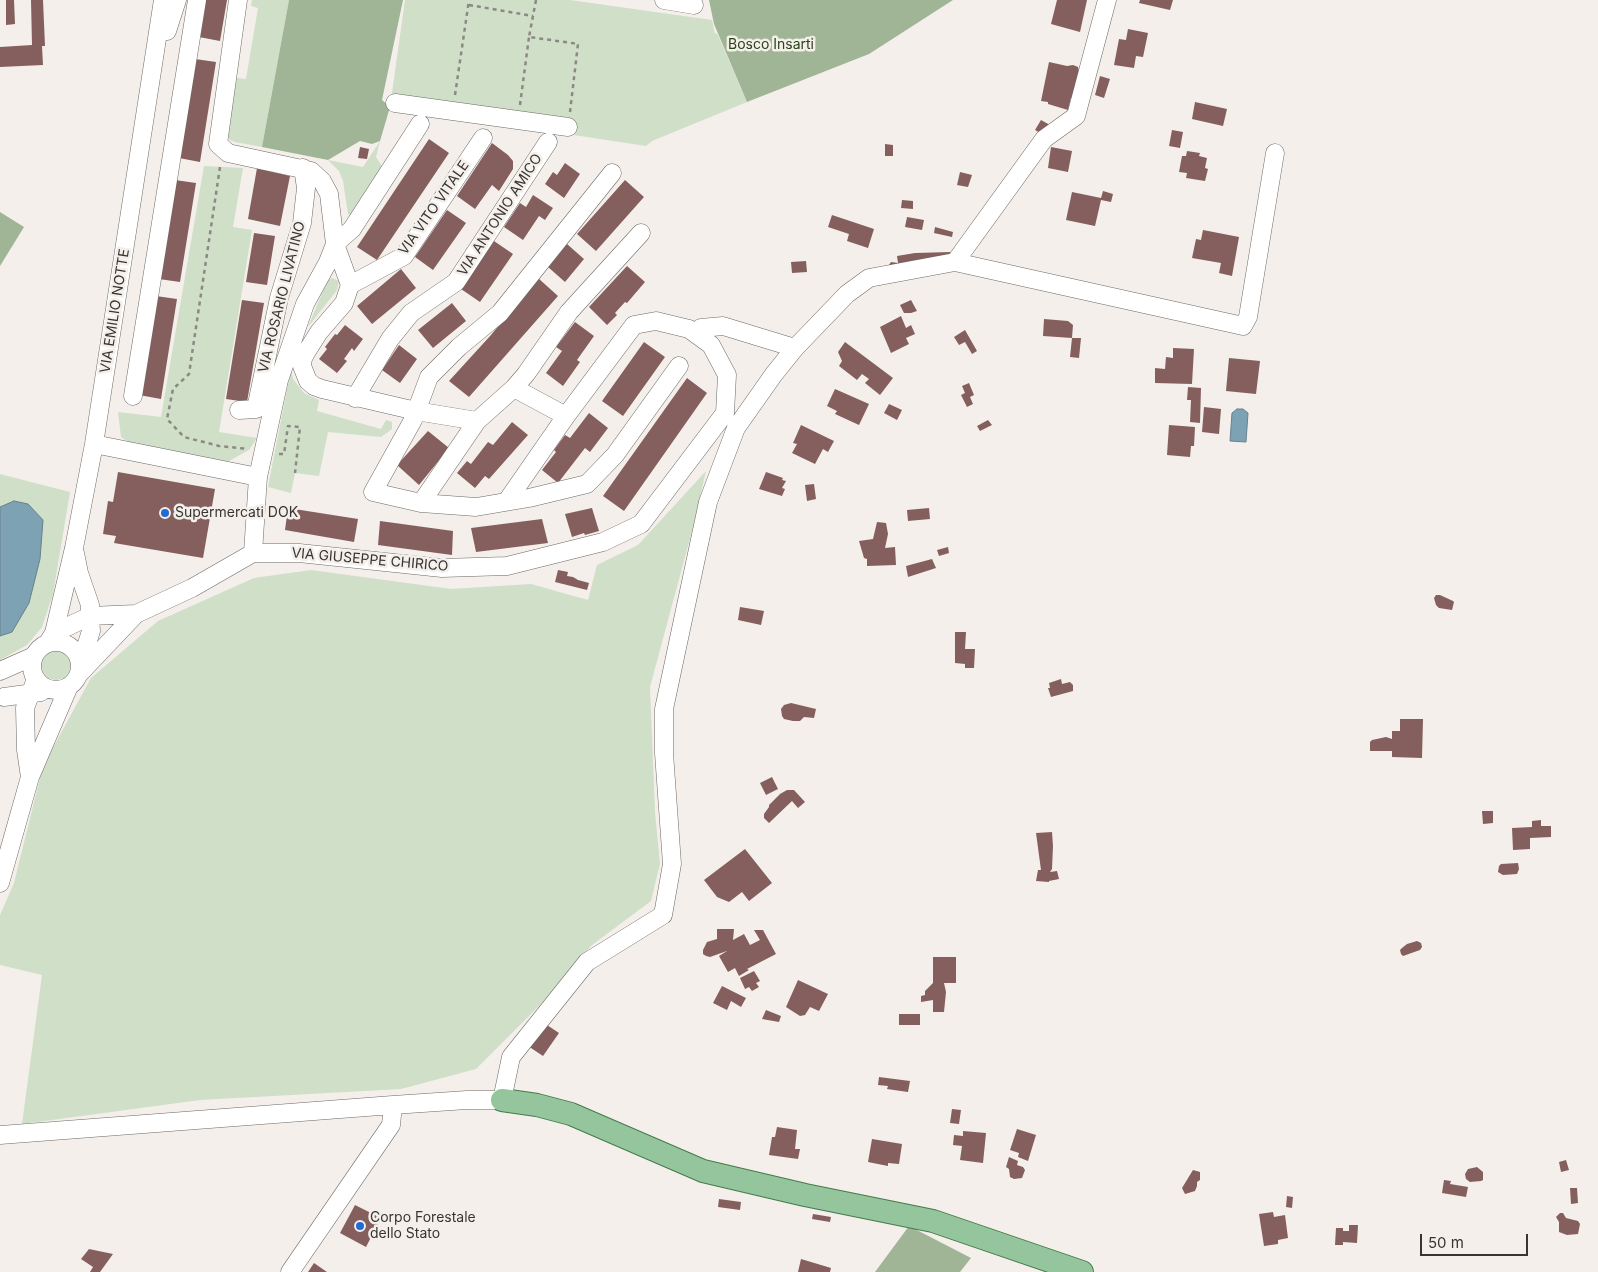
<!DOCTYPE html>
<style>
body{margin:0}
#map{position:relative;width:1598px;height:1272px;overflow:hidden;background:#f4efea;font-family:Inter,sans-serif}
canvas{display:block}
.scale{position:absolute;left:1420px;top:1234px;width:108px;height:22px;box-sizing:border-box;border:2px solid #373533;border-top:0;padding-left:6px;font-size:15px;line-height:18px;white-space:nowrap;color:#373533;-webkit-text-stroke:4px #f4efea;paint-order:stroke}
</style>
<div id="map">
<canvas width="1598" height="1272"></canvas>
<div class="scale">50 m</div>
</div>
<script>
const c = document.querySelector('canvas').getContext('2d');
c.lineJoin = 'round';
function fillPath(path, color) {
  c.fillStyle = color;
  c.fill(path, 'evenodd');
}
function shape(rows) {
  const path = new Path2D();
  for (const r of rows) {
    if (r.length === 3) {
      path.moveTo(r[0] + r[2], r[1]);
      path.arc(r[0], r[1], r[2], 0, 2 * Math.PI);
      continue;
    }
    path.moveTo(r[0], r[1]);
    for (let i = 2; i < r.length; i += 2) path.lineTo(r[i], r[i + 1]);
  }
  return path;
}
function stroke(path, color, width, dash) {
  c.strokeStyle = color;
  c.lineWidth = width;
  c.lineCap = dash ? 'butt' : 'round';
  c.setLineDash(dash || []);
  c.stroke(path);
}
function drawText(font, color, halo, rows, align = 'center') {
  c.font = font + ' Inter,sans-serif';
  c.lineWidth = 5;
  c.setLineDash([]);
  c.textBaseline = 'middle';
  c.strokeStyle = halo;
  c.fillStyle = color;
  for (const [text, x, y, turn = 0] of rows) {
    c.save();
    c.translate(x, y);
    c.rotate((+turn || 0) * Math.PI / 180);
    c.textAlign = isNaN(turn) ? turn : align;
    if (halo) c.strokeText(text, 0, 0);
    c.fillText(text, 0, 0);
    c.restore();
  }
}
const green = shape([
 [252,0,289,0,262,147,235,142,230,140,226,134,237,78,246,79,258,8,251,6],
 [405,0,570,0,712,20,715,34,717,33,747,102,652,141,646,146,390,107],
 [380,141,376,157,382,166,352,216,348,214,343,181,339,171,328,160,363,167],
 [204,166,243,168,233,227,252,230,219,432,257,438,249,450,227,462,136,447,121,437,118,412,161,417],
 [332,278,339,281,337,290,308,327,327,281],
 [291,369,293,379,304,393,319,400,317,411,381,429,386,420,392,422,392,429,381,437,328,432,319,476,295,473,291,493,268,487],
 [706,471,692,531,650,687,655,812,660,864,651,901,592,945,539,1006,476,1069,401,1089,200,1100,22,1124,42,975,0,965,0,915,14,883,43,766,91,678,158,621,254,578,311,570,451,589,531,584,588,600,597,565,638,545],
 [0,474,70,492,53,594,42,627,27,645,0,660],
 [56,665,15]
]);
const forest = shape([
 [289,0,403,0,382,100,390,107,380,141,372,144,360,141,328,160,262,147],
 [709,0,953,0,869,54,747,102,714,24],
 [0,212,24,227,0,266],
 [909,1226,971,1258,960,1272,875,1272]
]);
const water = shape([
 [1237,409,1243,409,1248,413,1246,442,1230,441,1232,413,1237,409],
 [14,501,28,504,43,520,40,559,29,603,12,632,0,636,0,507,14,501]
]);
const building = shape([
 [6,0,14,0,15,24,6,25],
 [31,0,43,0,45,46,42,46,43,65,0,67,0,47,32,45],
 [205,0,227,0,220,41,199,37],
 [1057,0,1087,0,1080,32,1051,24],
 [1140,0,1173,0,1170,10,1139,3],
 [1128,29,1148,33,1143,57,1136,56,1134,68,1114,65,1119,39,1126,40],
 [195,59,216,62,200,162,179,158],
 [1049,62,1067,66,1073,65,1078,67,1079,71,1074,95,1071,98,1068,110,1048,104,1048,102,1041,101],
 [1100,76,1110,79,1104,98,1095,95],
 [1195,102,1227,109,1223,126,1192,119],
 [1041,120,1050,125,1044,135,1035,130],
 [1172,130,1183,132,1180,148,1169,146],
 [429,139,449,153,377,260,357,247],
 [492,143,508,155,513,161,513,169,499,191,492,185,475,209,457,196],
 [885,144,893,145,893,156,885,156],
 [360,147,369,149,367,159,358,158],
 [1051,147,1072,151,1068,172,1048,168],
 [1187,151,1200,153,1199,156,1207,158,1205,168,1208,169,1205,181,1186,178,1187,173,1179,172,1182,156,1186,156],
 [565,163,580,174,564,198,545,184,553,172,557,175],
 [257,168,290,176,280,226,248,219],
 [960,172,972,175,968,187,957,185],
 [175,180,196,183,180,282,159,279],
 [625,180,644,197,596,251,577,234],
 [1103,191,1113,194,1111,202,1101,200,1095,226,1066,220,1072,192,1101,198],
 [533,195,553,208,545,220,539,216,523,240,504,227,520,203,526,207],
 [902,200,913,201,913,209,901,208],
 [447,210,466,223,433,270,415,257],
 [832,215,874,229,868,248,847,241,849,234,828,227],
 [907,217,924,220,922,230,905,227],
 [935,227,953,232,952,237,934,233],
 [1203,230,1239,237,1232,276,1219,273,1221,263,1192,258,1196,239,1201,240],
 [254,233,275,236,267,285,246,282],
 [494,241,513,254,480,302,461,289],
 [567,244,584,259,565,282,548,267],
 [951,252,946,259,887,268,891,262,898,263,897,256,915,253],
 [806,261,807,272,792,273,791,262],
 [627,266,645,282,627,303,625,302,615,313,617,315,607,325,589,307],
 [401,269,416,288,372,324,357,306],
 [538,278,558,296,469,397,449,381,491,335],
 [156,296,177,299,161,399,139,395],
 [242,300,264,303,247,402,226,399],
 [911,300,917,311,911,313,904,313,900,305],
 [452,303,466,321,433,348,418,330],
 [901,316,906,328,911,325,915,334,906,338,909,344,891,353,880,327],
 [1044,319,1068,321,1073,325,1072,338,1043,336],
 [575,322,594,336,577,360,580,362,563,386,546,373,562,351,556,347],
 [345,325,363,339,354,351,352,348,344,359,347,361,337,373,319,359,327,349,325,347,335,334,337,335],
 [965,330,977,351,972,354,965,342,959,345,954,337],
 [1072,338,1081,338,1079,358,1070,357],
 [644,342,665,357,623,416,602,401],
 [845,342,893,378,880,395,865,383,869,379,862,374,857,380,839,366,842,361,838,352],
 [399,345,417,359,400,383,382,370],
 [1173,348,1194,349,1192,384,1155,383,1155,368,1165,369,1166,357,1173,358],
 [1229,358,1260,361,1256,394,1226,391],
 [687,378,707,393,624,511,603,496],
 [969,383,974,395,970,397,973,404,967,407,961,395,965,393,962,386],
 [1188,387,1201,388,1200,423,1190,422,1191,400,1187,400],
 [835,389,869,404,859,425,835,414,837,411,827,406],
 [889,404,902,410,897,420,884,413],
 [1204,407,1221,409,1219,434,1202,432],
 [589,413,608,428,590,452,585,448,558,483,542,470,556,452,554,450,565,435,570,438],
 [988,420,992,425,980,431,977,426],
 [512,422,528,435,489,479,485,476,475,488,457,473,467,461,471,464,488,442,493,445],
 [801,425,834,441,828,452,823,449,815,464,792,453,797,444,793,443],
 [1169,425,1195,427,1194,446,1191,446,1190,457,1167,455],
 [428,431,449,448,419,485,397,465],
 [118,472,215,489,203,558,114,543,116,536,103,534,108,501,113,502],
 [766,472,783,478,782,480,786,481,782,488,785,489,782,496,759,489],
 [814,484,816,499,807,501,805,485],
 [288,508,358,519,354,542,285,530],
 [592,508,599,531,585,535,584,533,572,537,565,514],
 [929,508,930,519,908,521,907,510],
 [542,519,548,543,476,552,471,528],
 [380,521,453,531,452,555,378,545],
 [877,522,886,523,888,534,885,548,895,547,896,565,867,566,867,559,864,558,859,541,873,539],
 [948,547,949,553,939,556,937,550],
 [932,559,936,568,908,577,906,566],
 [558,570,568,572,567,576,573,577,578,580,589,583,587,590,555,582],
 [1436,595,1440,595,1453,601,1454,602,1452,610,1439,608,1436,605,1434,598],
 [740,607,764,611,761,625,738,620],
 [955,632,966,632,965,649,975,649,974,668,965,668,965,664,955,663],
 [1061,679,1062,684,1070,682,1073,685,1073,691,1051,697,1048,688,1050,688,1049,683],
 [791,703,816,709,814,718,804,717,800,721,793,721,784,719,782,716,781,709,784,705],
 [1400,719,1423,719,1422,758,1392,757,1392,751,1370,751,1370,742,1372,740,1386,737,1392,739,1392,731,1400,731],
 [772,777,778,789,766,795,760,783],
 [787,790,794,790,805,802,798,808,792,801,769,823,764,818,764,814,769,807,769,805,780,794],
 [1482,811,1493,811,1493,823,1483,824],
 [1541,820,1541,826,1551,826,1551,837,1530,838,1530,849,1513,850,1512,828,1532,827,1532,821],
 [1052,832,1053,846,1052,869,1050,872,1057,871,1059,879,1049,881,1049,882,1036,881,1038,870,1041,870,1036,833],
 [745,849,772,883,749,901,742,892,729,902,717,897,704,880],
 [1518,863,1519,869,1517,874,1503,875,1498,872,1499,866,1501,864],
 [717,929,734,929,733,940,744,934,750,945,760,940,754,930,763,930,776,954,747,969,749,970,739,976,735,968,728,972,719,956,727,951,710,957,706,956,703,954,703,950,707,942,717,939],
 [1417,941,1421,943,1422,947,1420,950,1403,956,1401,954,1400,950,1402,948,1407,944],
 [933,957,956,957,956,983,944,983,946,992,944,1012,933,1012,933,1000,921,1002,921,996,925,995,925,991,933,983],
 [754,971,760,981,756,983,759,987,752,991,749,987,745,989,740,978],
 [798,980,828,994,819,1011,810,1007,805,1015,800,1016,786,1007],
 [722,986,746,998,741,1007,731,1001,727,1010,713,1003],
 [766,1010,781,1016,779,1022,762,1019],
 [899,1014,920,1014,920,1025,899,1025],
 [541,1021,559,1033,543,1056,525,1044],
 [879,1077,910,1081,908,1092,887,1089,888,1086,878,1085],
 [952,1109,961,1110,959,1124,950,1123],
 [777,1127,797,1130,795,1149,800,1149,798,1159,769,1155,772,1137,775,1137],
 [1017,1129,1036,1135,1028,1161,1018,1157,1019,1153,1010,1150],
 [963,1131,986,1133,983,1163,960,1160,962,1146,953,1145,954,1135,963,1136],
 [872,1139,902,1144,899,1164,888,1163,888,1166,868,1162],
 [1009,1157,1018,1161,1017,1165,1023,1167,1025,1170,1022,1178,1014,1179,1010,1177,1009,1169,1006,1167],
 [1566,1160,1569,1170,1561,1172,1559,1162],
 [1477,1167,1483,1172,1483,1180,1481,1181,1470,1182,1466,1179,1465,1174,1468,1169],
 [1193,1170,1200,1172,1200,1180,1197,1182,1197,1186,1195,1191,1185,1194,1182,1188],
 [1444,1180,1451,1181,1450,1184,1468,1187,1466,1197,1442,1193],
 [1570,1188,1577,1188,1578,1203,1571,1204],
 [1287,1196,1293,1197,1292,1208,1286,1207],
 [719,1199,741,1202,740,1210,718,1207],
 [355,1205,381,1218,366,1247,340,1233],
 [1273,1212,1274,1217,1285,1215,1288,1238,1278,1240,1278,1244,1264,1246,1259,1214],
 [1560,1213,1563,1213,1566,1218,1578,1221,1580,1224,1578,1234,1567,1235,1559,1232,1559,1222,1556,1217],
 [813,1214,831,1217,830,1222,812,1219],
 [1349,1225,1358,1225,1357,1243,1343,1242,1343,1245,1335,1245,1336,1228,1343,1228,1343,1231,1349,1231],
 [89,1249,113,1254,100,1272,90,1272,93,1267,81,1259],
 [801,1259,831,1268,830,1272,798,1272],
 [314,1263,327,1272,308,1272]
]);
const path = shape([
 [536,0,529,37,579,44],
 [469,5,533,16],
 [455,95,469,0],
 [520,105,529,37],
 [570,112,578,44],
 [220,167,189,374,173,389,167,419,184,437,219,446,248,449],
 [279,454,284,454,288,426,300,427,295,473]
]);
const minor = shape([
 [664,0,694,5],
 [167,31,177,0],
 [395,103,568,127],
 [420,124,352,229,335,244,350,285,344,303,319,332,307,351,303,358,302,366,308,381,314,386,322,389,416,411,477,421],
 [612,173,500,313,459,347,429,377,413,420,373,492,421,503,476,507,529,498,587,484,615,455,679,366],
 [955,262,1243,326,1248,317,1275,153],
 [350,285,404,256,483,138],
 [697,335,701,328,723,326,795,348],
 [514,388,566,416],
 [133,396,197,0],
 [355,398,390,339,411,313,456,282,548,142],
 [239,410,256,409,279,298,302,223,306,188,303,168],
 [94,444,258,477],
 [421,503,477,421,514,388,526,374,569,312,641,233],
 [75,553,79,573,90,605,90,616,91,631,80,666],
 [253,553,299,553,442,568,507,566,603,542,641,524,725,413,727,375,711,345,689,329,656,321,634,325,566,416,507,501],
 [54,633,90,616,136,614],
 [56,666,24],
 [48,643,54,633,74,548,94,444,163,0],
 [0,671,34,656],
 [79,674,136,614,192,588,253,553,258,477,279,380,305,304,328,262,335,244,329,194,322,181,311,171,228,153,218,144,238,0],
 [4,697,41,692],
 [30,777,26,750,25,708,36,679],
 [0,883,30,777,69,686],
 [0,1135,393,1105,467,1100,502,1100,511,1057,587,962,663,915,672,864,664,753,664,709,708,502,736,428,774,374,795,348,847,294,869,278,955,262,1044,139,1076,116,1107,0],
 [290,1272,391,1125,393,1105]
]);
const major = shape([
 [502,1100,537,1105,571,1114,703,1171,805,1195,933,1221,1082,1272]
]);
const markers = [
 [165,513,5,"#216bd6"],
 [360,1226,5,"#216bd6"]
];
const parkNames = [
 ["Bosco Insarti",771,45]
];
const streetNames = [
 ["VIA VITO VITALE",434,208,-55],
 ["VIA ANTONIO AMICO",500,215,-57],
 ["VIA ROSARIO LIVATINO",282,297,-76],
 ["VIA EMILIO NOTTE",115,311,-81],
 ["VIA GIUSEPPE CHIRICO",370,560,5]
];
const poiNames = [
 ["Supermercati DOK",175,513],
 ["Corpo Forestale",370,1218],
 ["dello Stato",370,1234]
];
fillPath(green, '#cfdfc8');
fillPath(forest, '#a0b496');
fillPath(water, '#7da2b4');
stroke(water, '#68818d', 1);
fillPath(building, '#845f5d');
stroke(minor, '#6d6965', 19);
stroke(major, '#457a4c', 24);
stroke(path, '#8c8985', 2.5, [4, 4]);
stroke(minor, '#fff', 18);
stroke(major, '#94c59c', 22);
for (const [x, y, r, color] of markers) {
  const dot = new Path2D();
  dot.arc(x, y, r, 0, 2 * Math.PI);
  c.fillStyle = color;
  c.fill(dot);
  stroke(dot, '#f4efea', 2);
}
drawText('14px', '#274417', '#f4efea', parkNames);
drawText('14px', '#373533', '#f4efea', streetNames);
drawText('14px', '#373533', '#f4efea', poiNames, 'left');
</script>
